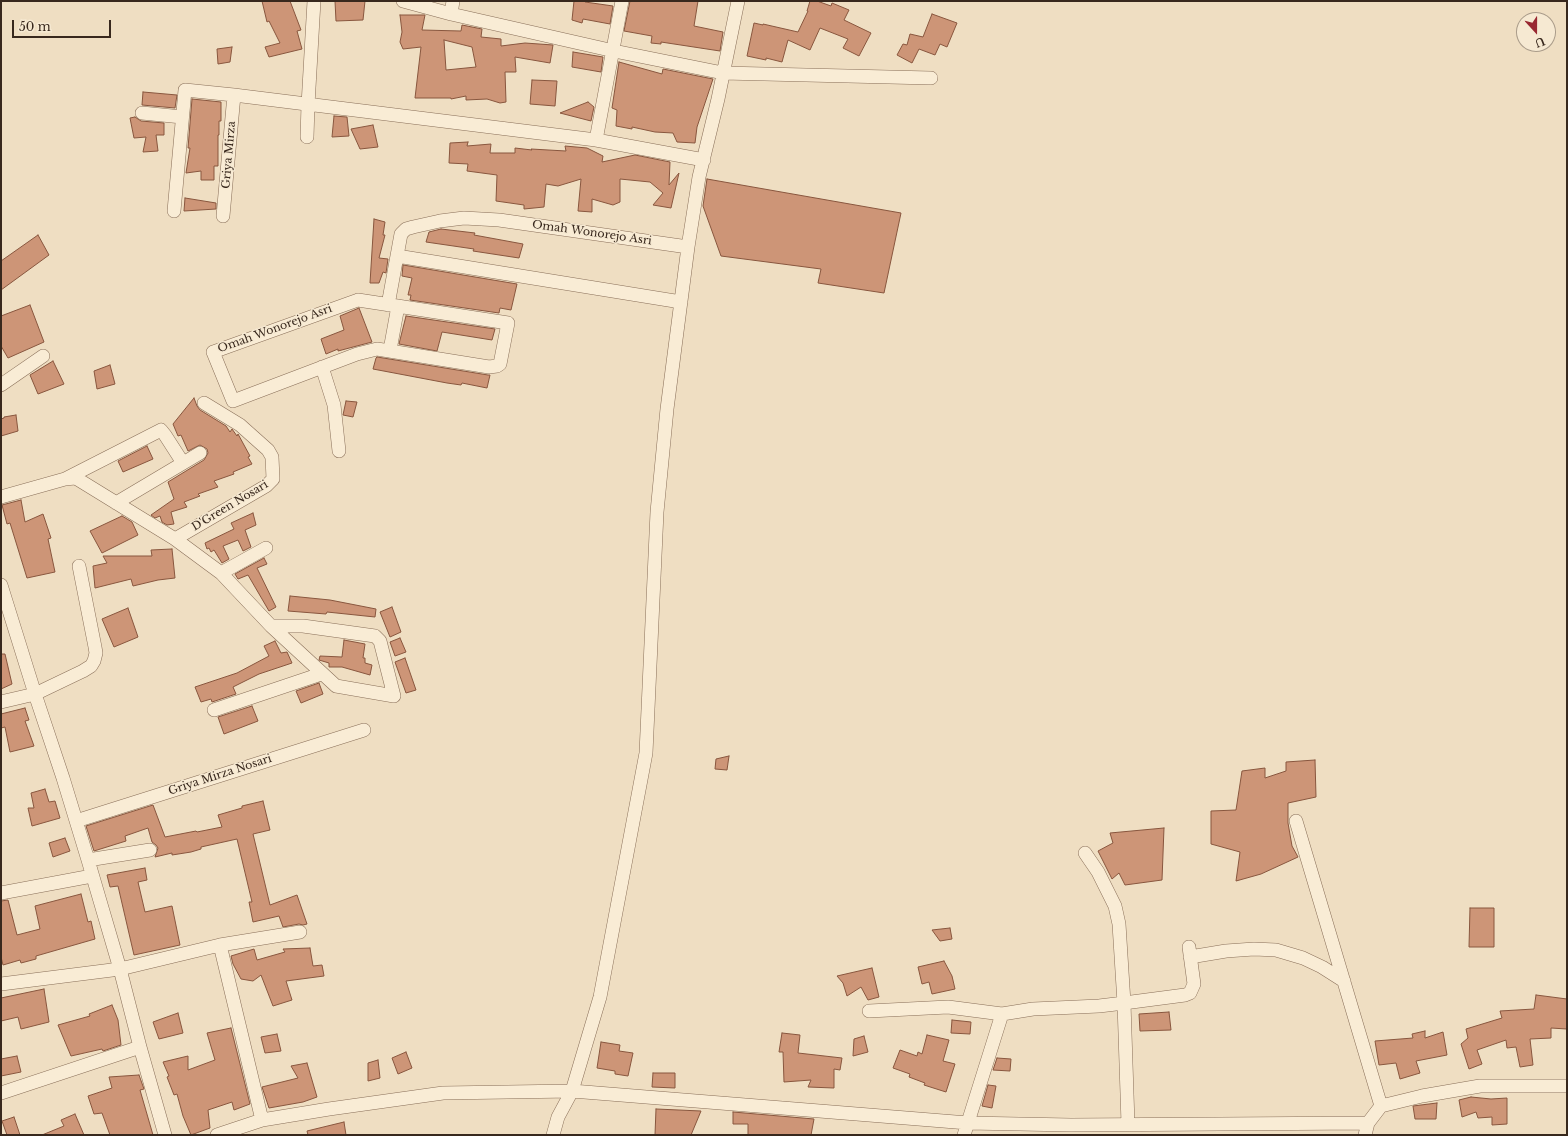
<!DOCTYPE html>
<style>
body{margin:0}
#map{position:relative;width:1568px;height:1136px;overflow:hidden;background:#efdec2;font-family:"Libre Baskerville",serif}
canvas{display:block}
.frame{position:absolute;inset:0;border:2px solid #38281d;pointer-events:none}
.north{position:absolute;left:1516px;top:12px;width:40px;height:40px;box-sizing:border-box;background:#f6e9d2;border:1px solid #aa9c8a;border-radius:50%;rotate:159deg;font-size:11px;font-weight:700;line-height:16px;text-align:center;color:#38281d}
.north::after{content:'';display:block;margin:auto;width:14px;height:18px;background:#992831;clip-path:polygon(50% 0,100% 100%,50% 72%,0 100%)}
.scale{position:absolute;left:12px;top:20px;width:99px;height:18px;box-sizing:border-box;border:2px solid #38281d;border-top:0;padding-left:5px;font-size:12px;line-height:14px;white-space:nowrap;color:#38281d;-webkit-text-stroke:3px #f6e9d2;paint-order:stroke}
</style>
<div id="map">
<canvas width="1568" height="1136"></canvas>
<div class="frame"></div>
<div class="north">U</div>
<div class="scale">50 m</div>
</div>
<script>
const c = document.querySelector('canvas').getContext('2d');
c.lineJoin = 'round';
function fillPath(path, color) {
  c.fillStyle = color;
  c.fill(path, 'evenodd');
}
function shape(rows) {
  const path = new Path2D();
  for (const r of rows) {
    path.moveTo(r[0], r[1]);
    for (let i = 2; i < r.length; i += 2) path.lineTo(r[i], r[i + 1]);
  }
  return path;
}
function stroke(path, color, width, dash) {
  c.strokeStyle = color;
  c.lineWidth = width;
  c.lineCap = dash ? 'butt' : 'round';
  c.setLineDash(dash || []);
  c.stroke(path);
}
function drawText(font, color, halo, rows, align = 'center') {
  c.font = font + ' "Libre Baskerville",serif';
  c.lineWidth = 3;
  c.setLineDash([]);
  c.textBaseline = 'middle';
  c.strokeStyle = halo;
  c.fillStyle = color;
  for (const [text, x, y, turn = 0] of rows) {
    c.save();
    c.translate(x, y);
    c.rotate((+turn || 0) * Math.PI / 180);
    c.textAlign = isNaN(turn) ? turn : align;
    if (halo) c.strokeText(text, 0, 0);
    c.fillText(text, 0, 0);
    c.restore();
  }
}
const building = shape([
 [262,1,290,1,301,30,297,31,302,49,269,57,265,47,280,43,269,21,267,22,262,1],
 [335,1,365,1,363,20,336,21,335,1],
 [574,1,585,1,585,2,613,6,610,24,583,19,582,23,572,20,574,1],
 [630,1,698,1,694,26,723,32,720,51,661,42,661,44,651,43,652,36,624,31,630,1],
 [810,1,817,1,831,6,832,3,849,10,844,20,871,33,859,56,843,48,848,39,820,28,810,50,788,40,782,62,766,58,766,60,747,56,754,23,763,25,763,24,798,32,808,11,807,11,810,1],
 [932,14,957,23,947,47,940,44,935,55,919,49,912,63,897,55,903,44,907,45,910,34,923,37,932,14],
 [400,15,425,15,422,30,461,31,462,25,482,29,481,37,501,39,501,46,525,43,553,45,550,63,515,57,516,72,505,72,506,102,500,103,487,99,466,100,466,96,451,99,451,98,415,98,421,47,403,49,400,42,402,32,400,15],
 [444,40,472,47,476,67,446,70,444,40],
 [232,47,230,62,218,64,217,49,232,47],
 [573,52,603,57,601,72,572,67,573,52],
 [619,62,662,74,663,69,713,79,697,127,695,143,677,142,673,133,655,132,632,127,632,129,616,126,617,110,612,108,619,62],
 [532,80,557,81,555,106,530,104,532,80],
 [143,92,177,95,175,108,142,105,143,92],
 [192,99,221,102,221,121,219,121,219,135,218,135,218,166,214,166,214,180,201,180,201,171,186,173,190,148,188,148,192,99],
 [588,102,594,107,591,121,560,113,588,102],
 [334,116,347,117,349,136,332,137,334,116],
 [135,117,141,121,164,123,164,135,156,135,158,151,143,152,146,137,134,138,130,118,135,117],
 [373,125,378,147,360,149,351,129,373,125],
 [468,142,467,146,491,144,490,153,515,153,515,148,532,150,531,149,566,151,565,146,587,148,603,156,602,162,635,155,670,162,669,185,679,173,671,208,653,205,663,193,650,182,620,179,620,202,613,205,592,199,592,212,578,211,581,179,558,186,546,184,544,207,524,209,524,205,496,201,497,175,467,171,468,164,449,163,450,143,468,142],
 [707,179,901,213,884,293,818,283,821,269,721,256,703,206,707,179],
 [185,198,216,203,216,209,184,211,185,198],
 [374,219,385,222,383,235,385,235,379,258,388,259,386,273,383,272,379,283,370,283,374,219],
 [441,229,475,233,474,235,523,244,519,258,473,251,474,249,426,242,429,232,441,229],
 [38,235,49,255,1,290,1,261,38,235],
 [403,265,517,284,511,310,500,308,499,313,410,300,411,295,408,295,412,278,402,276,403,265],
 [30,305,44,342,8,358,1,346,1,316,30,305],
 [359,308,372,342,338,351,338,349,326,354,321,339,344,330,340,316,359,308],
 [406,316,495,329,492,340,442,332,437,351,399,344,406,316],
 [377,357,488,375,490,375,487,388,462,383,461,385,447,383,373,369,376,358,377,357],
 [53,361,64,384,38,394,30,375,53,361],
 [110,365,115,384,97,389,94,371,110,365],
 [194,398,197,406,200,410,226,426,230,432,232,429,237,436,238,434,250,456,248,457,252,464,233,472,234,474,214,481,218,487,198,494,200,496,184,502,187,507,171,512,174,524,167,525,162,522,160,516,155,518,151,515,174,499,168,482,204,460,208,453,207,449,200,445,188,451,181,435,178,436,173,424,194,398],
 [346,401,357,402,353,417,343,415,346,401],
 [16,415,18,431,1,436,1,419,4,418,4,417,16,415],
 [147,446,153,459,123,472,118,461,147,446],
 [21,500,25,522,43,514,51,538,48,539,55,572,27,578,10,523,7,524,2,505,21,500],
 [253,513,256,525,245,530,251,547,243,551,238,540,223,546,229,559,222,563,214,550,211,552,209,548,207,549,205,543,234,529,231,523,253,513],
 [122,516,132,522,138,535,102,553,90,531,122,516],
 [172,549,175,578,158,580,133,586,131,579,95,588,93,566,107,563,103,556,152,556,151,550,172,549],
 [264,558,267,564,257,568,276,607,269,611,248,575,238,579,235,574,264,558],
 [290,596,330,600,376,609,375,617,327,612,326,614,288,611,290,596],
 [392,607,401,632,390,637,380,612,392,607],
 [128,608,138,637,114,647,102,619,128,608],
 [400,638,406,652,395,656,390,642,400,638],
 [344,640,365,644,363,658,365,658,365,663,372,665,370,675,342,667,329,667,329,663,319,660,320,656,342,657,344,640],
 [275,641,281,653,287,652,292,663,259,674,233,687,236,694,212,702,211,699,201,702,195,687,237,673,269,656,264,646,275,641],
 [1,654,5,654,12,684,1,689,1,654],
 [405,658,416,690,406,693,395,662,405,658],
 [319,683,323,694,301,703,296,691,319,683],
 [252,706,258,721,224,734,218,717,252,706],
 [25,708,29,720,25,721,34,746,10,752,5,727,1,728,1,714,25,708],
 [729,756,727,770,715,769,716,759,729,756],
 [1315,760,1316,797,1288,803,1288,823,1292,846,1298,857,1261,874,1236,881,1240,852,1211,844,1211,811,1236,810,1242,771,1265,768,1265,778,1286,771,1286,762,1315,760],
 [45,789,49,802,55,801,60,818,32,826,28,808,34,808,31,793,45,789],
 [263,801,270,830,253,834,270,905,297,895,307,924,303,925,299,924,283,927,279,916,253,922,249,902,252,902,237,839,201,847,201,849,191,852,172,855,172,853,155,857,158,848,156,845,152,842,148,828,125,836,126,841,94,851,86,826,153,805,165,837,196,831,197,832,222,827,218,815,242,808,242,806,263,801],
 [1164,828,1162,880,1125,885,1119,873,1112,879,1098,851,1113,843,1110,833,1164,828],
 [65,838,70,851,53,857,49,843,65,838],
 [145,868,147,880,138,882,145,912,172,906,180,945,134,955,118,886,110,887,107,875,145,868],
 [81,894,88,922,91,921,95,939,36,956,36,959,21,963,20,960,3,965,1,957,1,901,8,900,17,935,40,929,35,906,81,894],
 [1470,908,1494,908,1494,947,1469,947,1470,908],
 [950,928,952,939,940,941,932,930,950,928],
 [310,948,313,966,322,965,324,976,286,981,292,1000,273,1006,261,975,253,981,241,979,233,964,231,956,254,949,257,960,285,952,283,949,310,948],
 [944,961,952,976,955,989,932,994,929,982,922,984,918,967,944,961],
 [872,968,879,997,868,1000,861,987,847,996,843,983,837,976,872,968],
 [44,989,49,1022,21,1029,18,1017,1,1021,1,998,44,989],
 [1536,995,1567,999,1567,1029,1551,1028,1551,1038,1530,1039,1533,1065,1520,1067,1516,1047,1507,1048,1506,1040,1477,1050,1482,1064,1469,1069,1461,1044,1468,1038,1466,1029,1502,1018,1500,1011,1534,1009,1536,995],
 [112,1005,118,1020,121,1045,103,1051,102,1049,71,1056,58,1025,90,1016,89,1014,112,1005],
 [1169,1012,1171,1030,1140,1031,1139,1014,1169,1012],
 [178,1013,183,1033,159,1039,153,1022,178,1013],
 [952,1020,971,1022,970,1034,951,1033,952,1020],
 [231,1028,250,1104,234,1110,232,1102,208,1110,210,1128,191,1135,183,1116,177,1094,174,1095,167,1077,169,1076,163,1062,188,1056,188,1070,215,1060,207,1033,231,1028],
 [1425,1031,1425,1038,1443,1032,1447,1055,1416,1061,1420,1073,1400,1079,1396,1063,1379,1065,1375,1041,1413,1038,1412,1034,1425,1031],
 [782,1033,800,1035,798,1053,842,1058,840,1070,834,1069,834,1088,808,1087,811,1080,784,1082,783,1052,779,1052,782,1033],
 [277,1034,281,1051,265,1053,261,1037,277,1034],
 [927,1035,949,1040,943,1061,955,1064,946,1092,924,1085,925,1083,909,1077,910,1074,893,1068,900,1050,917,1056,918,1052,922,1054,927,1035],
 [864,1036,868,1052,853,1056,854,1039,864,1036],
 [601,1042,620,1045,619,1051,633,1053,628,1076,615,1074,615,1071,597,1068,601,1042],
 [406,1052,412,1068,398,1074,392,1058,406,1052],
 [17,1056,21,1072,1,1076,1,1059,17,1056],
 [997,1058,1011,1059,1010,1071,993,1070,997,1058],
 [378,1060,380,1078,368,1081,368,1063,378,1060],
 [307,1063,317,1097,303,1102,269,1108,262,1087,298,1078,291,1066,307,1063],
 [653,1073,675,1073,675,1088,652,1087,653,1073],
 [139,1075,144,1089,140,1090,153,1135,110,1135,102,1113,94,1114,88,1096,112,1088,109,1077,139,1075],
 [988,1085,996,1086,992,1108,982,1106,988,1085],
 [1471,1097,1491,1099,1507,1098,1507,1124,1492,1125,1492,1117,1478,1118,1476,1112,1462,1117,1459,1100,1471,1097],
 [1437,1103,1436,1119,1415,1119,1413,1106,1437,1103],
 [656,1109,701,1111,691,1135,655,1135,656,1109],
 [733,1112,814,1119,811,1135,748,1135,748,1124,733,1124,733,1112],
 [75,1114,84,1135,42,1135,64,1126,61,1120,75,1114],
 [14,1117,20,1135,7,1135,2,1121,14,1117],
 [344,1122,346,1135,308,1135,307,1131,344,1122]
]);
const minor = shape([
 [403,1,451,14,614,51,723,73,931,78],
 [451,14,453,1],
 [142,113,182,117],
 [307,137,308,105,314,1],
 [596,140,622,1],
 [174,211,185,90,234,95,596,140,704,160],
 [223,216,234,95],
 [397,256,681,302],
 [358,300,508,323,500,364,497,366,489,367,377,349,357,354,233,401,213,352,358,300],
 [388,305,401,234,406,229,413,227,440,221,464,218,499,220,688,247],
 [390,350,398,306],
 [322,367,334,405,339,451],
 [1,385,43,356],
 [65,479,161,430,165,435,183,463],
 [1,497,65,479,75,478,79,480,175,539,221,573,271,626,336,686,394,696,380,641,375,636,303,626,271,626],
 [116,503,200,453],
 [175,539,266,486,273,479,272,457,268,450,240,425,204,403],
 [221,573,266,548],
 [1,585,35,694,63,778,88,860,120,969,140,1047,165,1135],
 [1,702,35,694,83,671,91,666,94,661,96,653,95,647,79,566],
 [214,710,321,674],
 [76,821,364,730],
 [1296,821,1381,1106],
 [88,860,150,850],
 [1,893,92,876],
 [220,945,262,1120],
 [1190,957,1226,951,1254,949,1276,950,1303,958,1322,967,1344,981],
 [1,984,120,969,220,945,300,932],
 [869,1011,948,1007,1002,1014,1033,1009,1099,1006,1124,1003,1119,924,1115,906,1098,872,1085,853],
 [1,1093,140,1047],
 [1128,1124,1124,1003,1185,995,1190,993,1194,984,1189,947],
 [217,1135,262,1120,329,1109,443,1093,572,1091,968,1123,1071,1125,1368,1123],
 [553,1135,558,1117,572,1091,600,997,646,753,657,512,667,409,688,247,699,177,718,99,738,1],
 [964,1135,1002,1014],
 [1365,1135,1368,1123,1381,1106,1422,1096,1480,1086,1567,1086]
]);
const streetNames = [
 ["Griya Mirza",229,155,-85],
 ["Omah Wonorejo Asri",592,233,8],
 ["Omah Wonorejo Asri",275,329,-20],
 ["D'Green Nosari",230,506,-31],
 ["Griya Mirza Nosari",220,775,-18]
];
fillPath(building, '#cd9577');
stroke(building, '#88563e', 1);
stroke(minor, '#896f59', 14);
stroke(minor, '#f9ecd5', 13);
drawText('11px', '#38281d', '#f6e9d2', streetNames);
</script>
